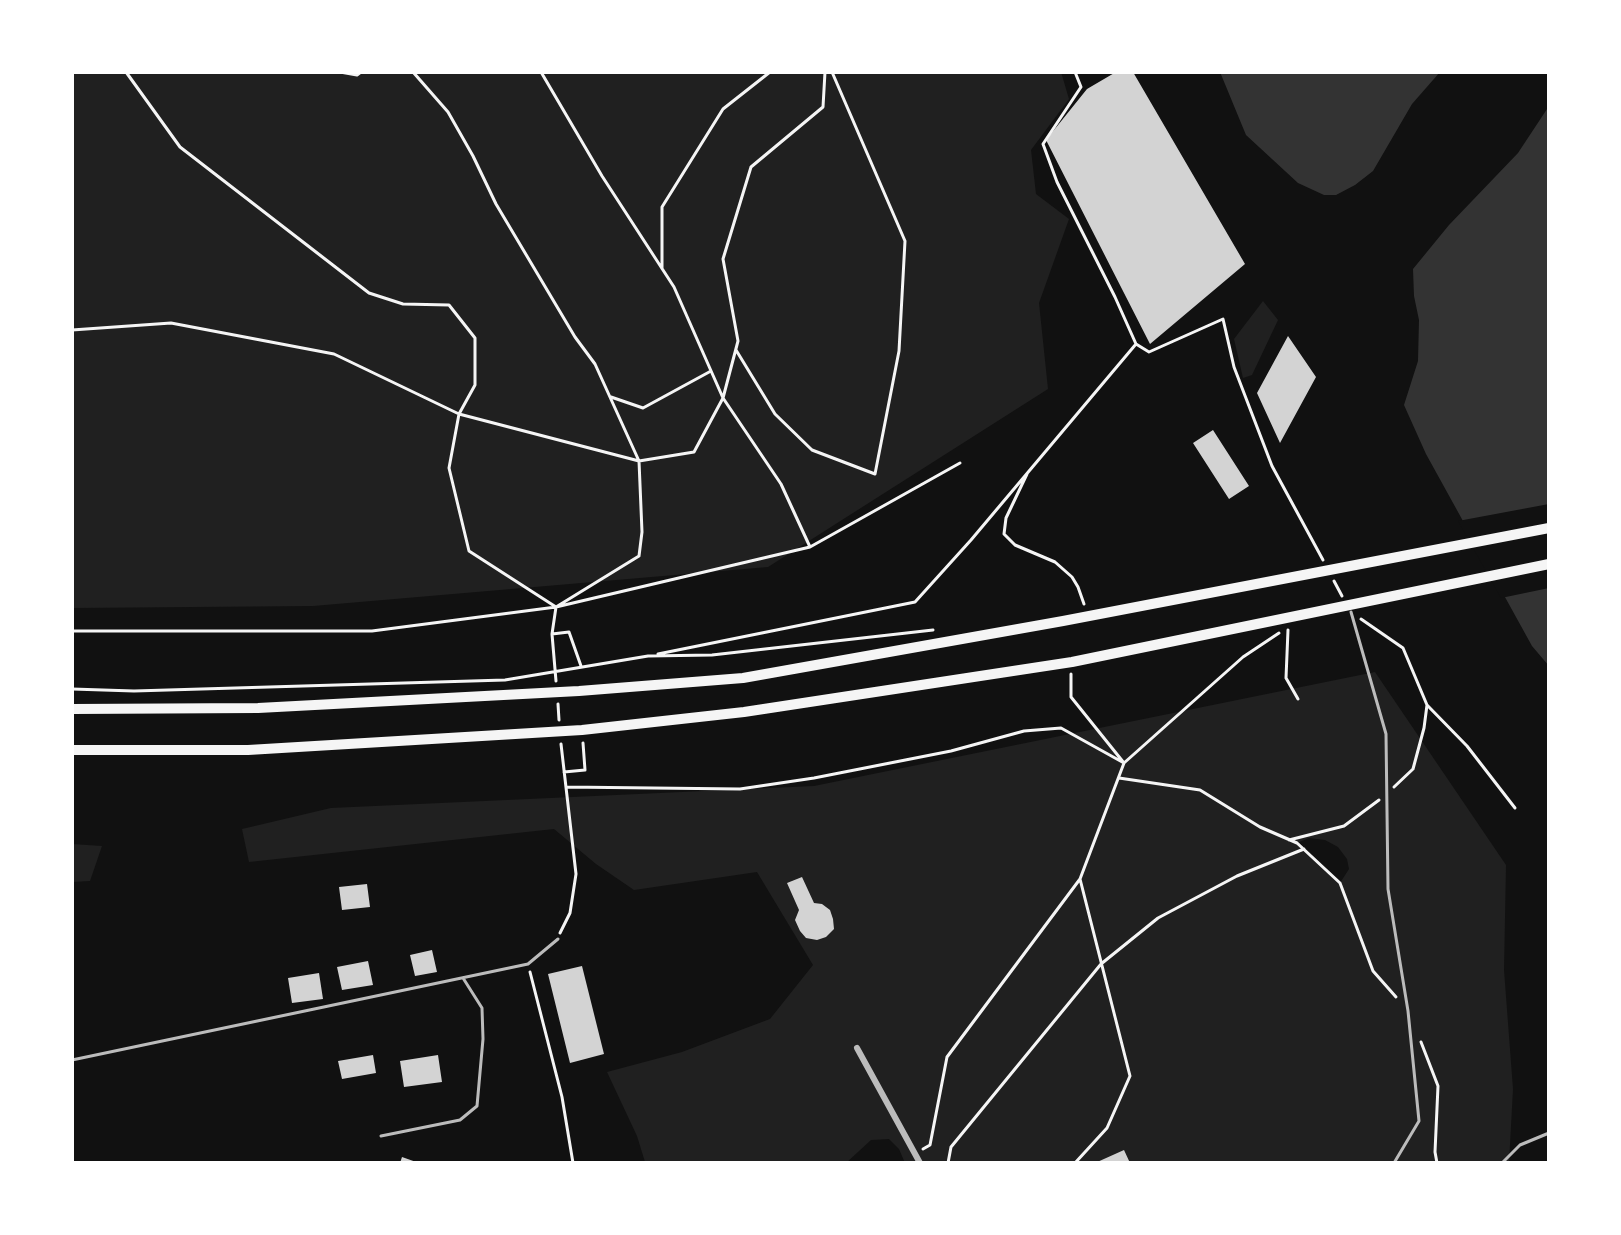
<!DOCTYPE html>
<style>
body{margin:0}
#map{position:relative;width:1621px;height:1235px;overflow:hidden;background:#111;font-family:"IBM Plex Sans",sans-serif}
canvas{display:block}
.frame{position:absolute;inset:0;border:74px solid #fff;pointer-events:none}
</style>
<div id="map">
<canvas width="1621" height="1235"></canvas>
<div class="frame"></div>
</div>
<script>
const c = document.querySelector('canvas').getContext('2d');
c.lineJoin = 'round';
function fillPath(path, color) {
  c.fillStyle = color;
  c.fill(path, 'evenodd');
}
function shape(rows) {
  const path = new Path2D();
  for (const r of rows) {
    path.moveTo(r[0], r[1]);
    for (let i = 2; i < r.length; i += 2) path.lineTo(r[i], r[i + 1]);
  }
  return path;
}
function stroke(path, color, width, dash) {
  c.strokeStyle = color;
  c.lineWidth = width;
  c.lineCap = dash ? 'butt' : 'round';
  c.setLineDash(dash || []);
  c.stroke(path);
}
const green = shape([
 [72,72,1061,72,1069,99,1031,150,1036,194,1069,219,1039,303,1048,389,768,567,313,606,72,608],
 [1263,301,1278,320,1252,375,1243,378,1234,339],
 [1375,672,1506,865,1504,970,1513,1089,1509,1163,905,1163,899,1149,889,1139,871,1140,846,1163,645,1162,637,1136,607,1072,682,1052,770,1019,813,965,757,872,634,890,596,864,554,829,249,862,242,829,331,808,814,786],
 [1309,838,1325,840,1338,847,1347,859,1349,869,1340,883,1297,843],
 [72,844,102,846,90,881,72,882]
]);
const water = shape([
 [1220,72,1440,72,1412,104,1373,171,1355,185,1336,195,1324,195,1298,183,1246,135],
 [1549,106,1549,666,1532,646,1426,454,1404,405,1418,361,1419,320,1414,296,1413,269,1449,225,1518,153]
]);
const pier = shape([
 [1549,504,1549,588,1501,598,1458,521]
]);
const building = shape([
 [1116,72,1133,72,1245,264,1150,344,1046,140,1087,89],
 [1288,336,1316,377,1280,443,1257,393],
 [1213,430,1249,486,1229,499,1193,443],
 [802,877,814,903,822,904,830,910,833,919,834,929,826,937,817,940,806,938,800,931,795,920,799,910,787,883],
 [367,884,370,907,342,910,339,887],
 [432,950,437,972,415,976,410,955],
 [368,961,373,985,342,990,337,967],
 [582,966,604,1054,570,1063,548,974],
 [319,973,323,999,292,1003,288,978],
 [373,1055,376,1073,342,1079,338,1061],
 [438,1055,442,1082,404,1087,400,1061],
 [1124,1150,1130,1163,1095,1163],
 [402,1157,419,1163,400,1163]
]);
const path = shape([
 [126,72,180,147,369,293,403,304,449,305,475,338,475,385,459,414,449,468,469,551,556,607],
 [340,72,357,75,361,72],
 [413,72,448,112,473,156,496,204,575,337,595,364,639,461,642,532,639,556,556,607,552,634],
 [541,72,602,176,674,287,723,398,781,484,810,547],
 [1075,72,1081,87,1043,144,1057,182,1115,297,1136,344],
 [662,268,662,207,723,109,770,72],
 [72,330,171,323,334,354,459,414,639,461,694,452,723,398,738,341,723,259,751,167,823,107,825,72],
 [736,350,775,414,812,450,875,474,899,351,905,241,832,72],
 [611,397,643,408,711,371],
 [1027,474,1006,518,1004,534,1015,545,1055,562,1072,577,1078,587,1084,604],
 [1334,581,1342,596],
 [1361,619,1403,648,1427,705,1467,746,1515,808],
 [1288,630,1286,678,1298,699],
 [72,631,372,631,556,607,810,547,960,463],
 [658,654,915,602,971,540,1136,344,1149,352,1223,319,1234,367,1272,466,1323,560],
 [1071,674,1071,697,1124,763,1080,879,1130,1076,1107,1128,1075,1163],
 [556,681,552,634,569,632,581,666],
 [72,689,134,691,505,680,648,656,712,655,933,630],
 [558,704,559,720],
 [564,772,585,770,583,743],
 [1119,778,1200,790,1260,827,1297,843,1340,883,1373,971,1396,997],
 [566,787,740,789,814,778,951,751,1024,731,1061,728,1124,763,1243,657,1279,633],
 [1394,787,1413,769,1424,728,1427,705],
 [1289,840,1344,826,1379,800],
 [560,933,570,913,576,874,561,744],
 [530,972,562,1097,573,1163],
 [1421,1042,1438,1086,1435,1152,1437,1163],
 [923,1149,930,1145,947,1057,1080,879],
 [948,1163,951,1147,1101,964,1158,918,1237,876,1304,849]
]);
const service = shape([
 [1351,612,1386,734,1388,889,1408,1011,1419,1121,1394,1163],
 [72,1060,528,964,558,939],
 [381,1136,460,1120,477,1106,483,1039,482,1008,463,978],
 [1502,1163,1520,1145,1549,1133]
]);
const minor = shape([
 [857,1048,920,1163]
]);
const primary = shape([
 [72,709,258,708,579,691,743,678,1063,621,1549,528],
 [72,750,248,750,582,730,744,712,1072,662,1549,564]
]);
fillPath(green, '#202020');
fillPath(water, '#333');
fillPath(pier, '#111');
fillPath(building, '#d3d3d3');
stroke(path, '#f5f5f5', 3);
stroke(service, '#bcbcbc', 3);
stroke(minor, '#bcbcbc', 6);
stroke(primary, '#f5f5f5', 10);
</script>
